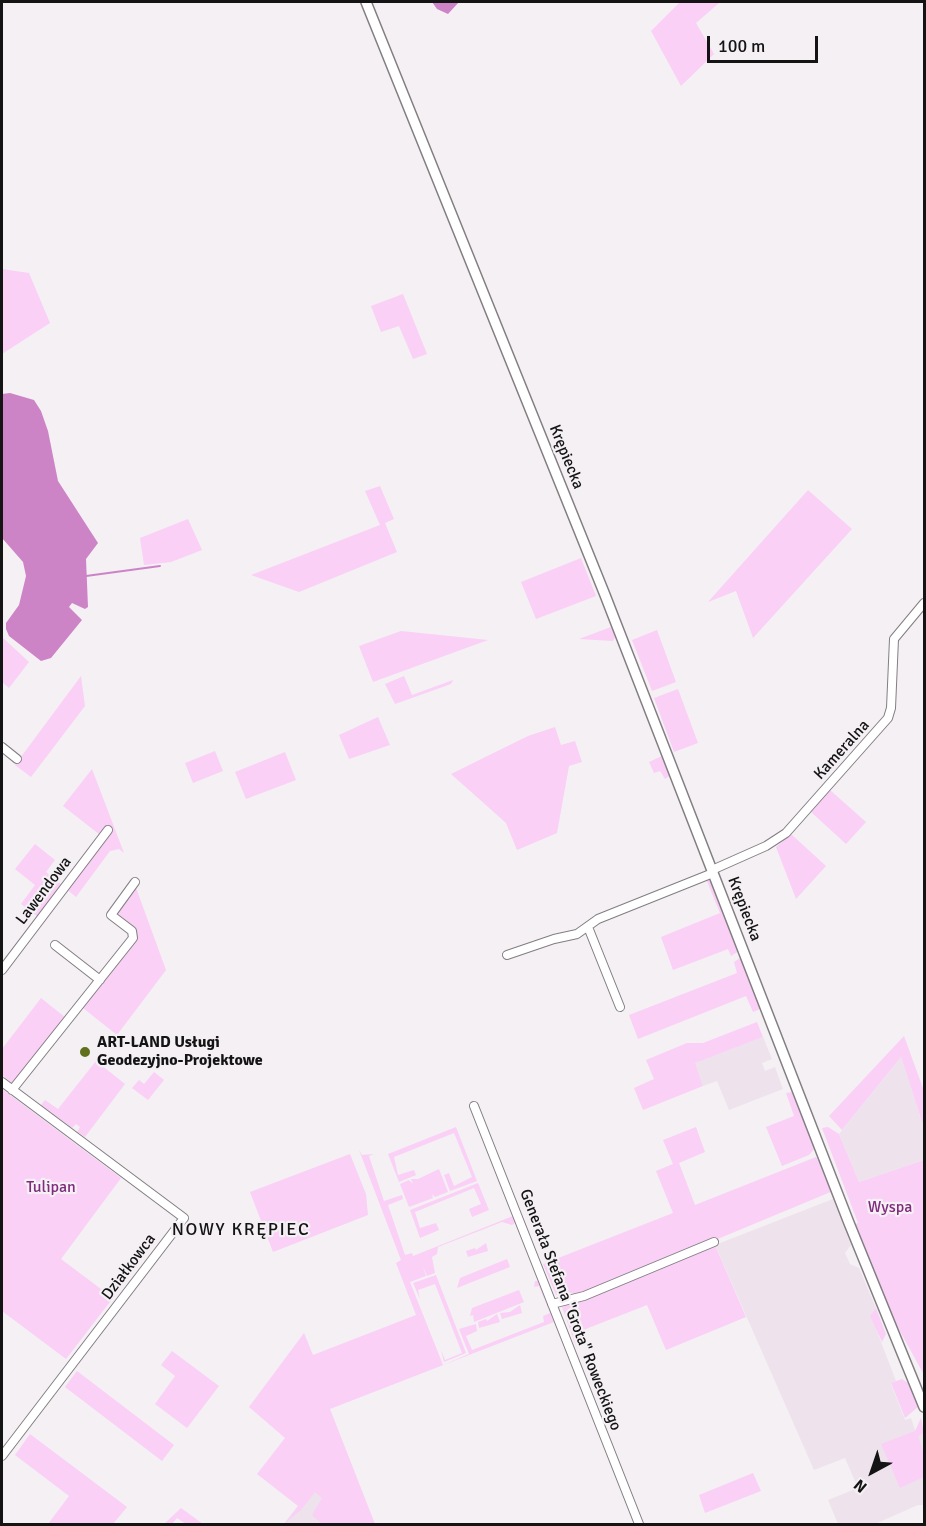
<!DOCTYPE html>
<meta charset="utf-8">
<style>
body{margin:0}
#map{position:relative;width:926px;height:1526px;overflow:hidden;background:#f4f0f4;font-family:Signika,sans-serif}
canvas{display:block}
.frame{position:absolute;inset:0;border:3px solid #151415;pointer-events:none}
.north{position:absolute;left:842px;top:1442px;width:60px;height:60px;-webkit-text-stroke:4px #f4f0f4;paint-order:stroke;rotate:220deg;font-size:16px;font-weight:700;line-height:24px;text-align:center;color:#151415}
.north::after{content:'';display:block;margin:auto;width:21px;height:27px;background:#151415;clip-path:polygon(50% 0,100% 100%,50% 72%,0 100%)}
.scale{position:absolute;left:707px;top:36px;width:111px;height:27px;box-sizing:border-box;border:3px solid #151415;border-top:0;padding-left:8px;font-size:18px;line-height:21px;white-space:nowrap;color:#151415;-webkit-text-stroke:4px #f4f0f4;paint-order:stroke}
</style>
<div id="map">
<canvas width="926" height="1526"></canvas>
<div class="frame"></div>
<div class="north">N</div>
<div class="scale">100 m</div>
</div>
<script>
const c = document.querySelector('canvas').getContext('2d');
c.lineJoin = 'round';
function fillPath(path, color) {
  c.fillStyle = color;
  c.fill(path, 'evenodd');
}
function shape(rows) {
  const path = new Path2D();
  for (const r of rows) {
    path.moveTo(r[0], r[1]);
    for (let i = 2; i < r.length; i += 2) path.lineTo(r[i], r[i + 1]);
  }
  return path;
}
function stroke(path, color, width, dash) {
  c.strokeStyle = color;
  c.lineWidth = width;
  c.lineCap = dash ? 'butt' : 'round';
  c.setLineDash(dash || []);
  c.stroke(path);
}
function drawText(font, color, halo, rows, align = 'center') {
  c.font = font + ' Signika,sans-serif';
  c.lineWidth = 4.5;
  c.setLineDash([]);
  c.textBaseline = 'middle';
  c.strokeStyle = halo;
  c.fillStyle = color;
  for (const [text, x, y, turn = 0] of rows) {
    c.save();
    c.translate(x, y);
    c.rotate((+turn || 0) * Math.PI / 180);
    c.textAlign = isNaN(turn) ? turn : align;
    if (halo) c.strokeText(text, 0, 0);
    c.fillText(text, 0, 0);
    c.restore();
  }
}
const built = shape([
 [763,1037,772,1059,762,1063,765,1071,775,1067,783,1089,729,1110,717,1081,703,1086,694,1063],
 [901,1057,924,1128,924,1160,859,1182,839,1134],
 [833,1199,851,1245,845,1253,850,1264,859,1268,876,1308,871,1316,896,1381,891,1384,905,1420,911,1418,915,1430,924,1432,924,1505,918,1505,875,1524,838,1524,828,1500,858,1488,845,1458,814,1470,715,1245],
 [343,1449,369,1524,284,1524,298,1506]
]);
const green = shape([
 [680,2,719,3,696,23,714,54,681,86,651,31],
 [2,269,29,273,50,323,2,354],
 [403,294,427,354,413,359,399,326,381,332,371,306],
 [380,486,394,519,385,523,397,552,299,592,251,575,380,525,365,491],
 [808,490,852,529,753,638,736,591,708,602],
 [188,519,202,550,171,562,144,565,140,538],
 [581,558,596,596,536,619,521,582],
 [611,627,615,637,613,641,579,639],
 [657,630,676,682,652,691,632,640],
 [401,631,488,640,373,682,359,646],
 [2,637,29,662,9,688,2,682],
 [81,676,85,706,31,777,15,765],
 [404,676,412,695,453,680,451,684,395,704,385,684],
 [678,689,698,743,674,752,654,698],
 [378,717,390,745,349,759,339,735],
 [555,727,561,745,575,741,582,762,569,766,557,833,517,850,506,823,451,774,528,736],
 [215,751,223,771,193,783,185,763],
 [285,752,296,780,246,799,235,772],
 [664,755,671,775,665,779,660,771,654,773,649,762],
 [92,769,124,853,119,849,110,851,76,897,65,888,104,838,63,806],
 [830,790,866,822,846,844,811,812],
 [791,834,826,866,796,899,776,847],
 [35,844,55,860,46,872,62,885,38,917,21,904,35,885,15,869],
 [706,879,713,882,739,951,731,956,728,949,673,970,661,937,720,913],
 [135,885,166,970,117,1035,83,1008,137,937,135,930,119,917,118,912],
 [740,958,761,1004,760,1009,753,1012,746,996,638,1039,629,1015,737,973,734,962],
 [41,998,66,1018,14,1085,2,1075,2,1049],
 [757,1022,763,1037,695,1063,703,1086,643,1110,634,1088,654,1079,646,1060,687,1043,703,1043],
 [904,1036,924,1091,924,1128,901,1057,842,1130,829,1116],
 [96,1061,125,1084,85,1137,77,1132,80,1127,76,1124,72,1128,41,1105,45,1100,58,1109],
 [154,1072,164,1080,148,1100,132,1088,139,1080,144,1084],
 [2,1089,121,1178,61,1259,113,1298,66,1359,2,1311],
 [792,1092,796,1095,816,1147,809,1155,782,1166,766,1127,794,1116,786,1093],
 [456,1127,477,1181,450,1191,444,1175,449,1173,454,1186,472,1177,454,1133,394,1157,398,1175,414,1170,416,1175,399,1182,388,1154],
 [696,1127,705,1152,679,1163,695,1205,816,1157,820,1160,833,1191,636,1273,628,1273,605,1282,598,1289,577,1295,568,1292,556,1295,543,1264,673,1213,656,1171,673,1164,663,1140],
 [828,1127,839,1134,859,1182,924,1160,923,1373,890,1313,854,1225,858,1223,822,1128],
 [359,1150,362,1155,374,1154,369,1156,384,1201,402,1195,403,1199,388,1205,405,1255,412,1253,413,1256,513,1216,515,1223,512,1225,502,1222,438,1247,437,1254,432,1257,435,1273,427,1276,423,1267,426,1276,410,1282,443,1365,469,1354,459,1329,476,1324,477,1331,466,1336,472,1350,544,1322,543,1316,550,1313,539,1286,534,1287,535,1281,538,1281,554,1322,330,1409,375,1524,322,1524,312,1515,322,1498,315,1492,301,1510,284,1524,298,1506,257,1474,285,1438,249,1407,304,1333,313,1355,416,1315,396,1263,401,1260],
 [350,1154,366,1194,368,1215,273,1252,250,1192],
 [439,1169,448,1192,435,1197,432,1194,433,1198,409,1207,400,1184,409,1180,413,1184,411,1179,418,1179],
 [478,1183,489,1210,472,1217,469,1209,481,1204,474,1188,415,1212,420,1228,436,1223,439,1230,420,1238,410,1210],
 [486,1243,488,1251,468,1257,466,1251,475,1248,476,1250],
 [714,1243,746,1317,666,1350,647,1305,573,1334,577,1349,562,1307,680,1260],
 [507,1259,510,1267,457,1288,460,1278],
 [436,1275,466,1353,444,1362,441,1350,445,1360,462,1353,435,1284,418,1290,420,1299,413,1283],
 [519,1290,524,1302,474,1322,473,1315,470,1316,472,1308],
 [520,1305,522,1313,502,1319,500,1313,510,1312],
 [876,1308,886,1334,882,1342,870,1316],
 [497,1314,500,1322,479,1328,478,1322,486,1319,487,1321],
 [172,1351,219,1386,187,1428,155,1404,175,1376,161,1365],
 [77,1371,174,1445,162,1461,65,1387],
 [902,1379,908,1383,918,1407,905,1418,891,1383],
 [921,1418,924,1433,918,1436,924,1454,924,1477,900,1488,881,1444,915,1431],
 [30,1434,127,1507,113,1524,48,1524,69,1496,15,1455],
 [753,1473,761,1491,705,1513,699,1495],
 [181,1508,203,1524,186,1524,177,1518,172,1524,164,1524]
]);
const water = shape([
 [432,2,459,2,448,14,437,9],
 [10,393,34,400,41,411,48,431,58,481,98,543,86,559,88,607,85,609,72,603,69,607,82,620,51,658,41,661,9,636,6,629,6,623,19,605,26,576,23,562,2,538,2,394]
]);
const stream = shape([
 [86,576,160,566]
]);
const minor = shape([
 [2,747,17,759],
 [712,870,766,846,786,833,888,718,891,708,894,639,924,603],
 [588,927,620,1007],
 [55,945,100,980],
 [507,955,554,939,577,934,598,919,713,873],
 [2,970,108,830],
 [2,1082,184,1218,2,1456],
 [12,1090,133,938,132,931,111,915,135,882],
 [474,1106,639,1524],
 [552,1304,584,1296,714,1242]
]);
const tertiary = shape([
 [366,2,605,595,849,1223,924,1407]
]);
const markers = [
 [85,1052,6,"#60701c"]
];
const streetNames = [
 ["Krępiecka",566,457,68],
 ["Kameralna",842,750,-48],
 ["Lawendowa",44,891,-53],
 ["Krępiecka",744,909,69],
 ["Działkowca",129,1267,-53],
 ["Generała Stefana \"Grota\" Roweckiego",570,1310,69]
];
const poiNames = [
 ["ART-LAND Usługi",97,1043],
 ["Geodezyjno-Projektowe",97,1061]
];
const parkNames = [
 ["Tulipan",51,1188],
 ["Wyspa",890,1208]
];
const neighbourhoodNames = [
 ["NOWY KRĘPIEC",241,1230]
];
fillPath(built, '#eee3ec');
fillPath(green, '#fad0f6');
fillPath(water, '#cd84c7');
stroke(stream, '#cd84c7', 2);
stroke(minor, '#827e82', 10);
stroke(tertiary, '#827e82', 12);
stroke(minor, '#fff', 8);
stroke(tertiary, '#fff', 9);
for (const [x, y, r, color] of markers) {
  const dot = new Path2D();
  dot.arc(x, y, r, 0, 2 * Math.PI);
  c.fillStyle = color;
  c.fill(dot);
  stroke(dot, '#f4f0f4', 2);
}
drawText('16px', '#151415', '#f4f0f4', streetNames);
drawText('bold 16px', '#151415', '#f4f0f4', poiNames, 'left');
drawText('16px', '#812b7d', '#f4f0f4', parkNames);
c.letterSpacing = '1.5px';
drawText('18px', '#151415', '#f4f0f4', neighbourhoodNames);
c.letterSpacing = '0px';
</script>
